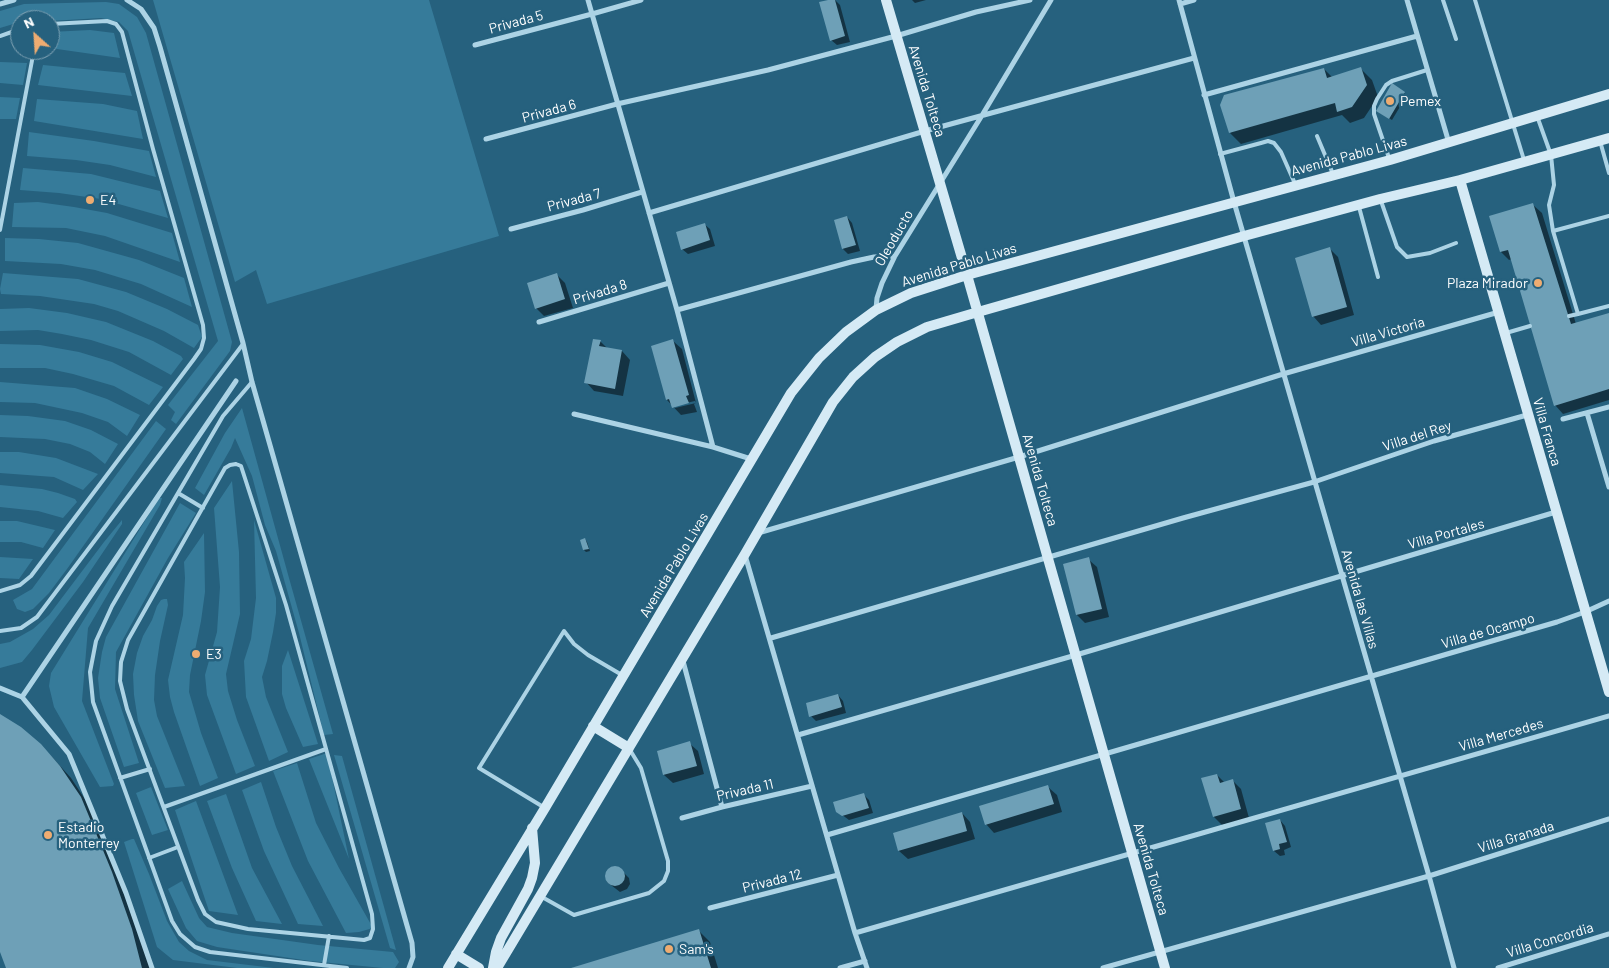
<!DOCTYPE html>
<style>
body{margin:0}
#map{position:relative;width:1609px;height:968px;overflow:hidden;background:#26617e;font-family:Barlow,sans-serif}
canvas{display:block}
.north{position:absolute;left:10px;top:10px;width:50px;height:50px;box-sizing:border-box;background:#26617e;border:1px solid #7da0b2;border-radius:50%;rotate:334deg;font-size:14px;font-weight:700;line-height:20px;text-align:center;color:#fff}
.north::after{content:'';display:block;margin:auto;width:18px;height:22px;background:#eeac71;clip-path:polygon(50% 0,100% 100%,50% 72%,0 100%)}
</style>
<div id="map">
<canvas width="1609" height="968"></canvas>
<div class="north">N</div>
</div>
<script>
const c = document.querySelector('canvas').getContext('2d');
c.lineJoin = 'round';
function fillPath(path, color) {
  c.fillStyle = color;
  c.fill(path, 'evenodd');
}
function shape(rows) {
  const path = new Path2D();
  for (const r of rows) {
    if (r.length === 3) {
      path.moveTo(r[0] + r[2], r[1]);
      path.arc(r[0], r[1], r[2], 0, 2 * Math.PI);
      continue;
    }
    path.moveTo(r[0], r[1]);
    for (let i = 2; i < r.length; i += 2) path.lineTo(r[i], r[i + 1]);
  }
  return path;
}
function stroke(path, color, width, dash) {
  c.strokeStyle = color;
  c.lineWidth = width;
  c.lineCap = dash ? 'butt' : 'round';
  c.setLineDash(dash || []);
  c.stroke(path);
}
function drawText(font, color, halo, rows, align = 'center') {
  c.font = font + ' Barlow,sans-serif';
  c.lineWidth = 5;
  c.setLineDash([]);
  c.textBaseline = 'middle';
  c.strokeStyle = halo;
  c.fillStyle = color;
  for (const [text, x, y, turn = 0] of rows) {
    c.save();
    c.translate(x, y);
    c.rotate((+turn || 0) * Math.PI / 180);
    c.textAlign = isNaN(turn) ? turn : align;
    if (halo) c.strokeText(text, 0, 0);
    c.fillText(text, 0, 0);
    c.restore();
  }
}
const green = shape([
 [153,0,429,0,499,236,267,304,256,270,235,282],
 [106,2,119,4,137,17,146,33,232,342,230,351,176,424,171,420,175,412,168,405,218,341,128,31,119,22,101,18,50,21,20,20,20,22,0,28,0,11,24,4],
 [90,30,114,33,120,58,50,48,50,32],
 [0,62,27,63,23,85,0,83],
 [43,65,125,73,132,96,38,85],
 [0,97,20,98,16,119,0,119],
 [37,99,103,104,137,111,143,139,34,121],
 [29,132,94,141,149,151,156,177,110,165,76,160,27,156],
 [23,168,91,174,160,191,168,218,101,199,59,193,20,190],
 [38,202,74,207,107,213,172,233,180,262,105,236,66,228,12,227,14,203],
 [5,238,39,239,78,243,139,260,184,278,192,307,141,284,95,270,61,264,5,261],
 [3,273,78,279,126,292,167,309,198,325,202,337,194,348,164,331,118,311,94,304,40,296,1,294,0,289],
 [29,308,67,313,106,322,153,341,181,356,183,359,171,375,129,352,91,340,62,334,38,330,0,331,0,309],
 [0,344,40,345,79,352,112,362,163,387,149,405,114,386,73,374,45,368,0,368],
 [0,382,75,388,107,399,140,415,127,436,108,422,82,413,35,403,0,402],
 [242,408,289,578,333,734,324,735,299,633,276,551,265,525,252,476,235,438,231,448,204,495,195,488,225,433],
 [0,415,28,416,65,421,91,430,118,444,105,464,90,452,70,444,45,439,0,437],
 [156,421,166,429,67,569,49,593,33,609,25,612,17,609,13,600,32,589],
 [0,452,19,452,56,458,98,474,83,490,54,477,0,473],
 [232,481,239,552,240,614,226,674,228,691,237,720,255,766,236,774,207,695,205,675,217,632,220,587,214,508],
 [0,485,42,489,58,493,75,499,77,502,63,518,38,511,0,507],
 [159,498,162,498,160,505,88,628,82,701,114,784,113,786,100,787,54,707,49,686,51,673],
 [180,503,196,513,168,558,116,652,115,689,139,763,124,767,100,698,98,678,102,652,106,637],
 [122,520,122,524,83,582,32,650,22,662,0,668,0,644,10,642,33,629,49,615,104,542],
 [254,520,276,598,276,613,273,632,267,661,262,677,266,697,288,752,269,761,246,697,244,661,251,639,256,598],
 [0,521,17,521,55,530,43,548,21,542,0,542],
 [204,533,205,592,201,621,190,675,189,692,201,733,218,778,200,786,174,712,170,697,168,680,183,615,185,578,184,562],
 [0,557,33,559,19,579,0,578],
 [164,599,167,599,168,605,160,641,155,675,154,700,157,716,185,786,165,788,138,721,134,695,133,674,137,653,143,636,152,620,157,606,161,600],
 [288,650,318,744,303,747,286,708,282,694,282,666],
 [327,753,349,859,309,759],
 [334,755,342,756,396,950,390,948],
 [297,763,316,823,339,868,373,928,359,932,346,933,308,861,273,771],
 [261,782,276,827,292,866,323,926,298,924,264,851,242,790],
 [151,787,168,830,152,835,136,793],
 [226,794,252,868,282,924,256,921,232,868,207,801],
 [196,801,238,915,209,911,175,810],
 [132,839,134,839,149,874,167,921,179,942,189,951,207,960,274,968,237,968,173,960,157,947,124,842],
 [182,881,199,918,207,927,232,933,318,945,393,952,399,962,395,968,383,968,310,961,217,947,197,941,186,928,168,889]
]);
const shadow = shape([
 [832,0,835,0,840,5,850,42,837,45,831,40],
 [912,0,926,0,915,3],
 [1324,69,1332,77,1361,69,1372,80,1378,97,1364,118,1350,123,1342,115,1241,144,1230,133],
 [1404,93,1407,95,1392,120,1380,113],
 [1533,205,1542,213,1576,324,1609,314,1609,400,1563,414,1555,405,1512,259,1509,260,1501,252],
 [847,217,852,223,860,251,848,254,843,249],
 [704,224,710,229,715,246,688,254,682,249],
 [1330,249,1338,257,1354,315,1321,325,1313,316],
 [557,275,565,283,573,308,544,316,536,308],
 [600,341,607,348,622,351,630,360,623,396,594,391,586,382],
 [673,341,682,349,696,403,694,404,697,412,681,415,667,400],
 [695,401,696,403,675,408,673,406],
 [585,539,587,542,590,551,586,552,584,550,581,541],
 [1088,559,1097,567,1109,617,1085,623,1077,615],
 [838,695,843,701,846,713,816,721,811,716],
 [0,715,52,757,71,778,92,810,123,885,150,968,7,968,0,948],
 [689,743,698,751,704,774,673,783,664,775,658,751],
 [1217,775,1225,783,1233,781,1241,789,1249,818,1222,825,1214,817],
 [1048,787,1057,795,1062,812,994,833,986,824],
 [864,795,869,800,873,813,849,820,837,811],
 [962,813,970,822,975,839,908,859,899,851,894,834],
 [1280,820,1285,826,1291,847,1284,850,1285,855,1280,856,1274,851],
 [618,867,629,878,630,884,627,889,620,892,607,882,606,874,611,868],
 [699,931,710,942,718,968,573,968]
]);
const building = shape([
 [828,0,835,0,845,36,830,41,819,2],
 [1361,67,1367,85,1352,107,1337,112,1335,103,1229,133,1220,105,1224,95,1324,68,1327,78],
 [1392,83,1405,92,1389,119,1376,111],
 [1533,203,1571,324,1609,313,1609,389,1554,406,1508,250,1500,252,1489,216],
 [847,216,856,245,842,249,834,220],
 [705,223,710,240,681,250,676,232],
 [1330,247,1347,307,1312,317,1295,258],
 [557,273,565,299,535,309,527,283],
 [593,339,601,340,599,346,622,350,615,389,584,383],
 [673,339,689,395,686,396,689,403,672,408,669,399,666,400,651,346],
 [585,538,589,549,583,550,580,540],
 [1089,557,1102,609,1076,615,1063,564],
 [838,694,842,707,809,717,806,703],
 [0,714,21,727,41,744,60,766,81,797,112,872,132,929,142,968,6,968,0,952],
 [690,741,697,766,663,775,657,751],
 [1217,774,1220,783,1233,779,1241,809,1213,817,1201,778],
 [1048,785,1054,804,985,825,979,806],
 [864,793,869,808,842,816,836,812,833,802],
 [962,812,967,831,898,851,893,833],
 [1280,819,1287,842,1279,844,1280,849,1273,851,1265,823],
 [615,876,10],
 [699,929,711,968,571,968]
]);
const lane = shape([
 [1443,0,1456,39],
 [1475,0,1524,160],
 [0,36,20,29],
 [1537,116,1551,155,1554,185,1549,205,1553,231,1578,314,1609,306],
 [1317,136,1333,174],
 [1600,141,1609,173],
 [1220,154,1261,143,1268,141,1274,143,1281,152,1296,186],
 [1389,158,1374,114,1374,106,1377,99,1386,85,1392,81,1427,70],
 [1381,201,1397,247,1407,257,1430,253,1456,243],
 [1359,207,1378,277],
 [0,230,34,50],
 [1553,231,1609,216],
 [1569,316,1578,314],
 [1506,333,1530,326],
 [252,382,223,416,112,606,96,641,90,672,93,702,172,921,180,934,195,947,210,952,347,968],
 [236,464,241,466,286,605,372,914,373,929,370,938,364,940,248,929,216,922,205,914,198,900,127,709,120,681,121,662,128,640,225,468,230,465,236,464],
 [178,493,203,508],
 [0,591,20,585,31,576,194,359,201,349,204,338,203,325,153,149,122,32,116,24,107,21,50,24],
 [0,631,21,628,37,617,243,344],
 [120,778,150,769],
 [164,807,326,749],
 [545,808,479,768,564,631,574,644,588,655,622,675],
 [149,858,178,847],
 [542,897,574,915,649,893,664,881,668,871,668,861,641,768,630,750],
 [324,965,329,936]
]);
const street = shape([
 [127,0,141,9,154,28,160,47,243,343,252,382,412,943,413,957,409,968],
 [588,0,677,310,713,447,751,459],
 [1179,0,1234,202,1429,876,1454,968],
 [1407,0,1449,143],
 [0,4,14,0],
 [1180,4,1194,0],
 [475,45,592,14,641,0],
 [1204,95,1417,36],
 [486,139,617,104,768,70,896,36,976,12,1030,0],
 [649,213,925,131,1194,58],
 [511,229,583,210,642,192],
 [876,309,877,298,882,283,895,256,981,117,1051,0],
 [677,310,851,262,874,257,895,256],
 [539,322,669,283],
 [1587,413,1609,487],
 [574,414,713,447],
 [1563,419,1609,407],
 [758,533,1019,457,1283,374,1499,312],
 [745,555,855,933,867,968],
 [771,638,1183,518,1314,482,1434,441,1527,415],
 [683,661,722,807],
 [0,688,22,697,69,754,126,893,152,968],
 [22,697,236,381],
 [798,735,1076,655,1556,512],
 [682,818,722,807,812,786],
 [827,835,1557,622,1585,612,1609,601],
 [710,908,838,875],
 [855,933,1609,716],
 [840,968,865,961],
 [1103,968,1429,876,1609,819],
 [1498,968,1609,934]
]);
const secondary = shape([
 [886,0,967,275,1165,968],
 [1460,180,1609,692],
 [593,726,629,748],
 [456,954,479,968],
 [448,968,545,808,791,393,819,358,846,332,876,310,911,293,967,275,1390,160,1609,94],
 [493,968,496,952,501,938,528,889,532,878,535,863,532,828],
 [497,968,745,554,833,402,853,377,875,357,897,342,927,327,978,312,1244,236,1380,199,1460,180,1609,138]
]);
const markers = [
 [1390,101,5,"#eeac71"],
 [90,200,5,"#eeac71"],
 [1538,283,5,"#eeac71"],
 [196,654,5,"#eeac71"],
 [48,835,5,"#eeac71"],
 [669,949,5,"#eeac71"]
];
const streetNames = [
 ["Privada 5",516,22,-15],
 ["Avenida Tolteca",927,91,73],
 ["Privada 6",549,111,-15],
 ["Avenida Pablo Livas",1349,156,-15],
 ["Privada 7",574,200,-15],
 ["Oleoducto",894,238,-60],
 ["Avenida Pablo Livas",959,265,-17],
 ["Privada 8",600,292,-17],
 ["Villa Victoria",1388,332,-16],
 ["Villa Franca",1547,432,74],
 ["Villa del Rey",1417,436,-18],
 ["Avenida Tolteca",1040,480,74],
 ["Villa Portales",1446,534,-16],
 ["Avenida Pablo Livas",674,565,-59],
 ["Avenida las Villas",1360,599,74],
 ["Villa de Ocampo",1488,631,-16],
 ["Villa Mercedes",1501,735,-16],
 ["Privada 11",745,790,-13],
 ["Villa Granada",1516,837,-17],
 ["Avenida Tolteca",1151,869,74],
 ["Privada 12",772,881,-14],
 ["Villa Concordia",1550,940,-17]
];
const poiNames = [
 ["Pemex",1400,101],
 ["E4",100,200],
 ["Plaza Mirador",1528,283,"right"],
 ["E3",206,654],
 ["Estadio",58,827],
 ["Monterrey",58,843],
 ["Sam's",679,949]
];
fillPath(green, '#367b9a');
fillPath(shadow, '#0007');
fillPath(building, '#6ea0b7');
stroke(lane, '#acd3e5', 4);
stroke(street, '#acd3e5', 5);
stroke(secondary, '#d5eaf5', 10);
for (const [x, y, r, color] of markers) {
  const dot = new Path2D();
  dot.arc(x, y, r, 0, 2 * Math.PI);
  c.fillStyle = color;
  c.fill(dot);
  stroke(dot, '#26617e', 2);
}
drawText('14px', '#fff', '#26617e', streetNames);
drawText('14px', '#fff', '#26617e', poiNames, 'left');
</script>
